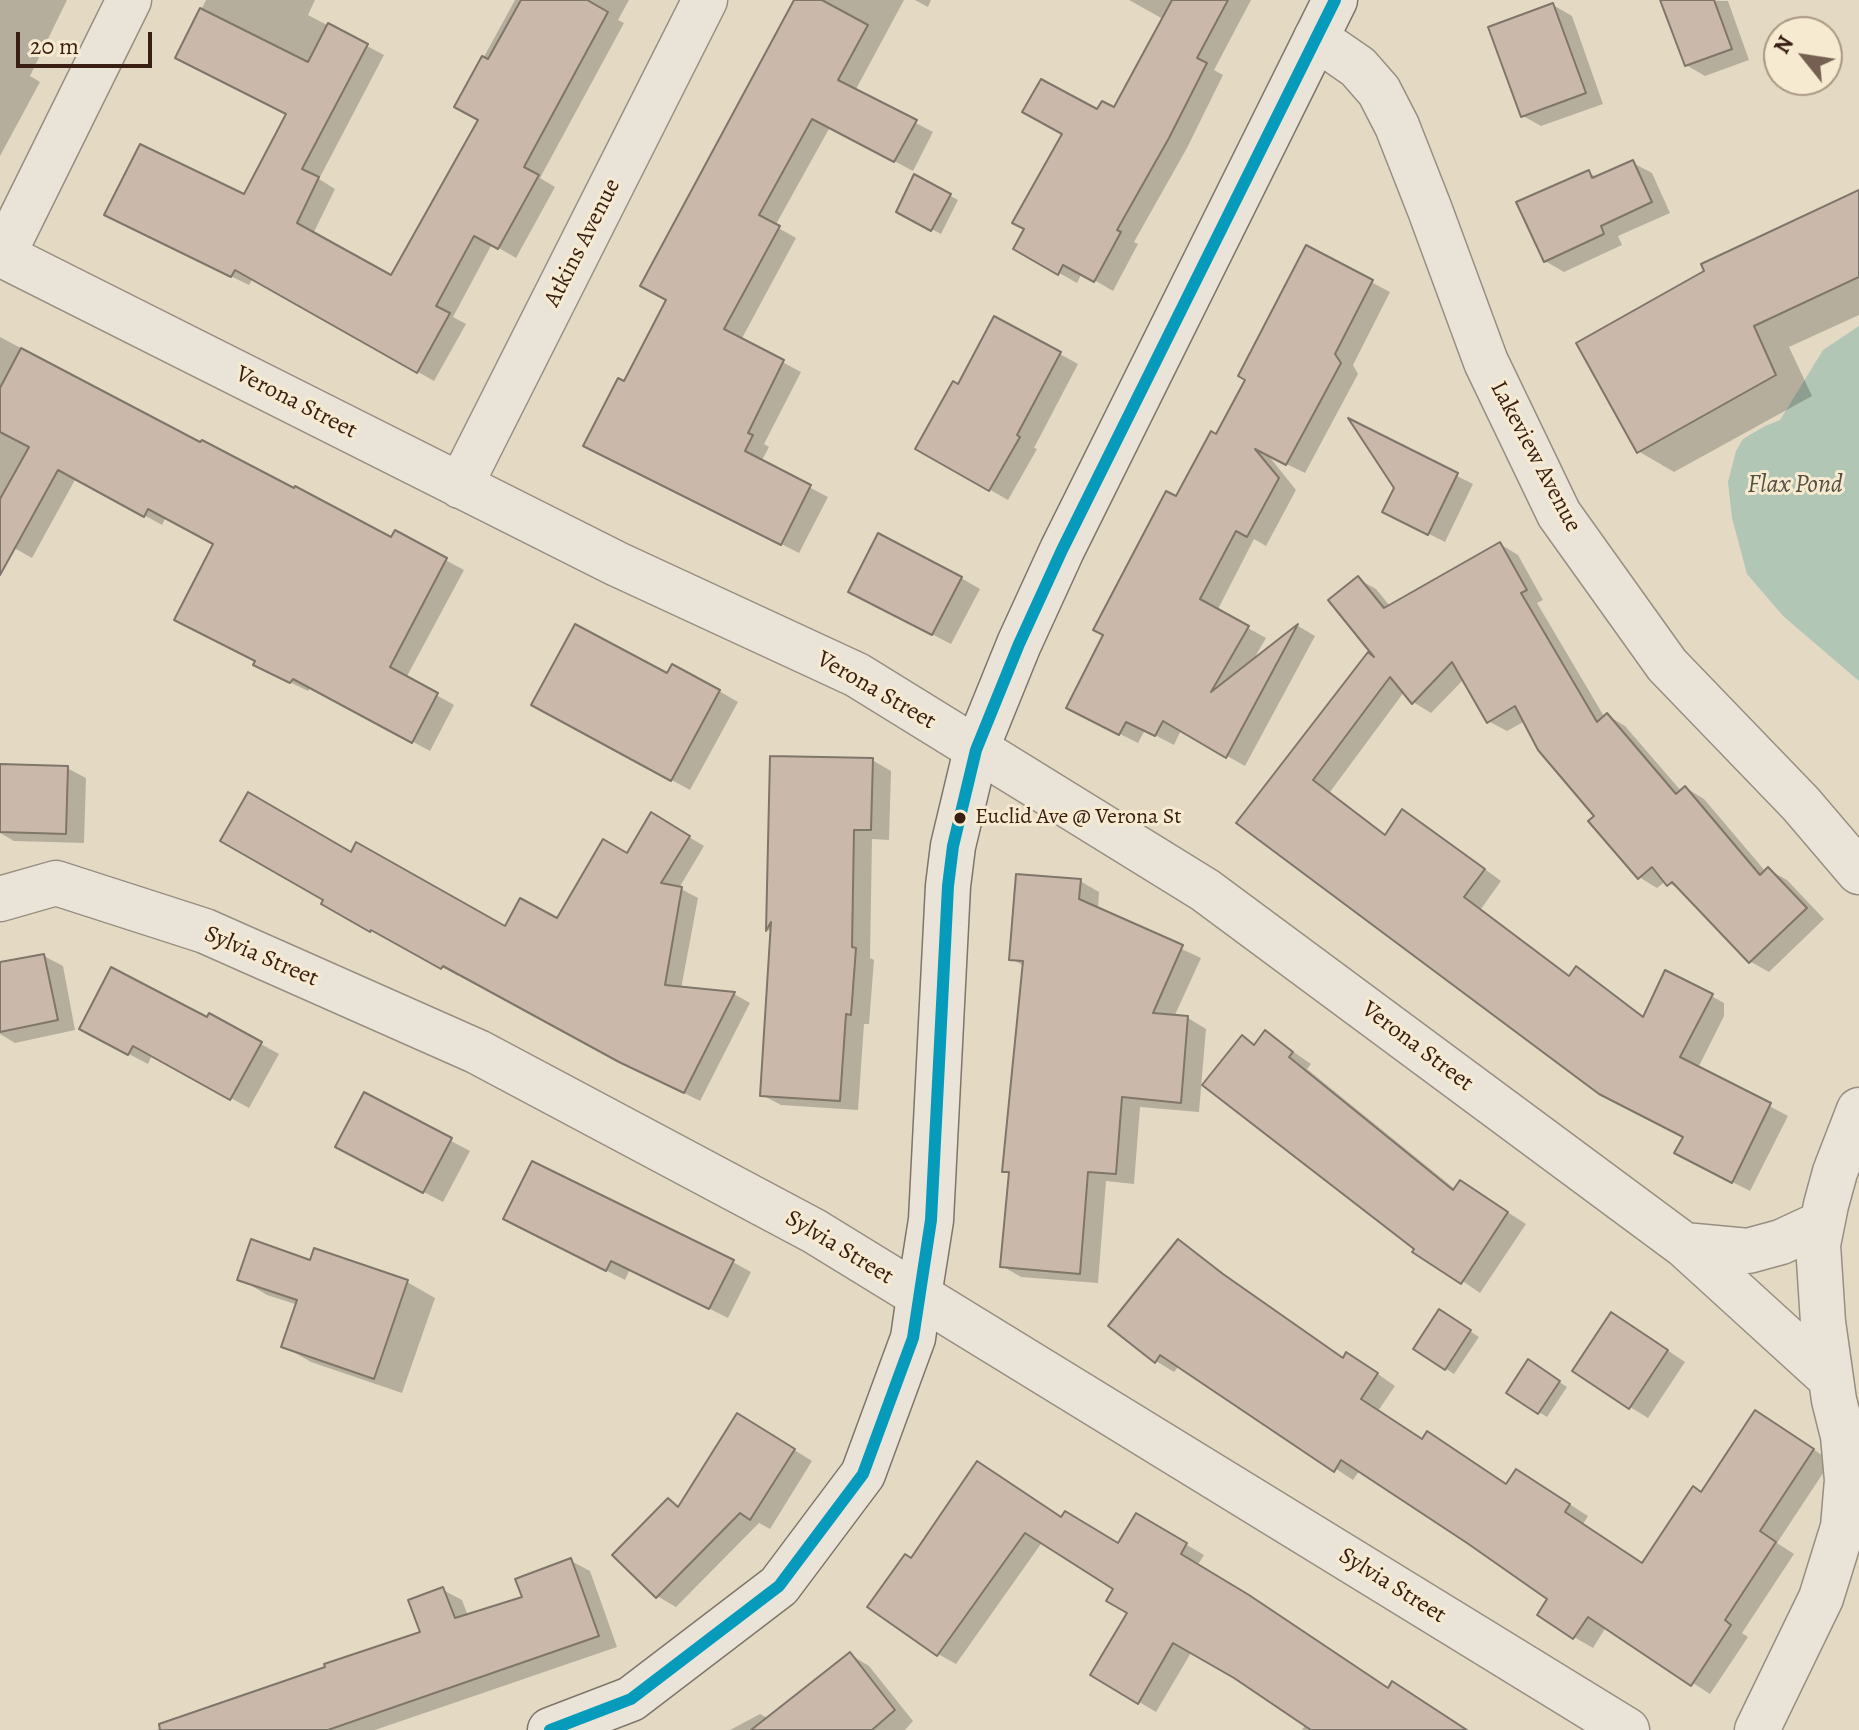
<!DOCTYPE html>
<style>
body{margin:0}
#map{position:relative;width:1859px;height:1730px;overflow:hidden;background:#e4dac4;font-family:Alegreya,serif}
canvas{display:block}
.north{position:absolute;left:1763px;top:16px;width:80px;height:80px;box-sizing:border-box;background:#f6ead0;border:2px solid #aa9884;border-radius:50%;rotate:300deg;font-size:22px;font-weight:700;line-height:32px;text-align:center;color:#391e13}
.north::after{content:'';display:block;margin:auto;width:28px;height:36px;background:#756051;clip-path:polygon(50% 0,100% 100%,50% 72%,0 100%)}
.scale{position:absolute;left:16px;top:32px;width:136px;height:36px;box-sizing:border-box;border:4px solid #391e13;border-top:0;padding-left:10px;font-size:24px;line-height:28px;white-space:nowrap;color:#391e13;-webkit-text-stroke:6px #f6ead0;paint-order:stroke}
</style>
<div id="map">
<canvas width="1859" height="1730"></canvas>
<div class="north">N</div>
<div class="scale">20 m</div>
</div>
<script>
const c = document.querySelector('canvas').getContext('2d');
c.lineJoin = 'round';
function fillPath(path, color) {
  c.fillStyle = color;
  c.fill(path, 'evenodd');
}
function shape(rows) {
  const path = new Path2D();
  for (const r of rows) {
    path.moveTo(r[0], r[1]);
    for (let i = 2; i < r.length; i += 2) path.lineTo(r[i], r[i + 1]);
  }
  return path;
}
function stroke(path, color, width, dash) {
  c.strokeStyle = color;
  c.lineWidth = width;
  c.lineCap = dash ? 'butt' : 'round';
  c.setLineDash(dash || []);
  c.stroke(path);
}
function drawText(font, color, halo, rows, align = 'center') {
  c.font = font + ' Alegreya,serif';
  c.lineWidth = 6;
  c.setLineDash([]);
  c.textBaseline = 'middle';
  c.strokeStyle = halo;
  c.fillStyle = color;
  for (const [text, x, y, turn = 0] of rows) {
    c.save();
    c.translate(x, y);
    c.rotate((+turn || 0) * Math.PI / 180);
    c.textAlign = isNaN(turn) ? turn : align;
    if (halo) c.strokeText(text, 0, 0);
    c.fillText(text, 0, 0);
    c.restore();
  }
}
const water = shape([
 [1859,326,1859,681,1783,616,1747,574,1732,518,1728,482,1736,451,1743,439,1765,426,1780,420,1823,350]
]);
const shadow = shape([
 [0,0,67,0,30,76,40,82,0,156],
 [206,0,315,0,308,15,384,55,319,179,335,189,313,234,392,277,480,119,457,106,515,0,629,0,618,20,624,23,540,178,555,187,516,258,492,244,453,317,466,324,434,381,253,278,249,285,124,224,244,197,288,114,178,57],
 [797,0,904,0,855,91,933,132,913,171,830,127,775,226,796,238,741,340,801,372,764,444,769,447,761,462,828,497,799,553,603,455,625,384,668,300],
 [915,0,931,0,928,7],
 [1129,0,1251,0,1214,70,1223,75,1187,148,1134,242,1138,244,1113,291,1082,273,1077,283,1015,248,1098,112,1115,110,1163,19],
 [1680,0,1728,1,1749,60,1705,76,1686,65],
 [1553,5,1572,16,1603,104,1541,126,1523,116],
 [1633,163,1652,173,1670,213,1618,236,1622,245,1564,272,1545,261,1588,172,1598,178],
 [915,177,958,200,941,234,898,211],
 [1859,192,1859,315,1789,347,1812,396,1674,472,1638,451],
 [1307,248,1390,292,1353,365,1358,374,1305,473,1268,455,1296,490,1266,546,1254,539,1217,611,1266,638,1252,662,1298,626,1315,636,1245,766,1181,730,1174,745,1145,730,1138,743,1086,717,1177,499,1216,437,1248,379],
 [0,337,201,444,392,540,395,533,464,570,406,678,454,705,430,751,311,687,308,691,273,674,258,661,215,544,166,517,162,525,76,478,32,558,0,540],
 [1060,354,1078,364,1034,448,1037,449,1008,500,918,449,959,387],
 [1353,424,1473,484,1445,542,1401,520,1397,487],
 [1500,544,1518,555,1543,600,1537,603,1605,718,1607,715,1625,726,1682,792,1686,788,1704,799,1766,872,1769,870,1787,880,1824,919,1769,972,1751,962,1688,895,1666,881,1657,888,1639,877,1597,816,1525,721,1507,731,1488,721,1464,679,1431,713,1413,702,1404,692,1330,792,1387,836,1403,812,1421,822,1501,881,1481,909,1571,977,1576,969,1645,1017,1706,993,1724,1003,1724,1016,1698,1068,1788,1116,1750,1191,1695,1163,1685,1137,1238,822,1380,661,1358,579,1376,589,1390,606],
 [961,578,980,589,951,644,869,602],
 [668,676,719,691,738,702,690,790,552,715],
 [772,758,872,760,891,771,889,840,872,839,870,958,874,960,869,1024,864,1024,858,1110,781,1105,762,1095,772,932,768,930],
 [0,765,67,768,86,778,84,843,14,841,0,833],
 [652,815,704,846,679,888,698,898,681,989,734,994,750,1003,700,1101,638,1070,459,974,458,976,388,937,386,939,323,903,352,854,506,929,558,921,627,856],
 [1080,881,1099,892,1098,910,1201,958,1174,1017,1188,1018,1206,1029,1199,1112,1140,1107,1134,1184,1106,1181,1098,1283,1021,1277,1002,1266,1011,1174,1004,1170,1024,966,1012,959],
 [44,956,63,966,75,1030,15,1043,0,1034,0,964],
 [210,1016,279,1054,249,1108,152,1055,148,1064,100,1039,208,1020],
 [1266,1033,1311,1064,1307,1069,1456,1190,1479,1194,1526,1224,1480,1293,1416,1249,1242,1038,1256,1046],
 [364,1095,470,1151,443,1202,356,1157],
 [524,1229,733,1262,751,1272,728,1318,630,1269,625,1280],
 [1178,1241,1344,1359,1365,1365,1395,1386,1378,1411,1423,1441,1508,1486,1535,1482,1588,1516,1583,1524,1643,1564,1702,1494,1774,1423,1831,1461,1777,1543,1794,1554,1742,1633,1748,1637,1710,1694,1606,1627,1593,1648,1574,1637,1550,1598,1360,1470,1353,1480,1179,1366,1174,1372,1156,1361],
 [312,1262,407,1282,435,1298,402,1393,311,1362,283,1346,298,1305,267,1295,240,1279],
 [1448,1317,1479,1337,1454,1374,1416,1349],
 [1630,1325,1685,1362,1648,1418,1630,1407],
 [1537,1367,1567,1387,1547,1417,1539,1412],
 [756,1426,812,1461,770,1529,759,1523,676,1607,657,1596,669,1500,680,1507],
 [1136,1515,1204,1555,1197,1566,1450,1730,1302,1730,1306,1724,1192,1651,1156,1712,1092,1674,1130,1612,1116,1588,1043,1541,956,1664,938,1654,912,1561,1063,1518,1118,1545],
 [571,1561,590,1571,617,1647,375,1730,156,1730,422,1633,443,1590,462,1600,468,1616,524,1598],
 [851,1655,869,1666,913,1721,905,1730,730,1730,760,1714,769,1719]
]);
const building = shape([
 [521,0,587,0,608,12,524,167,539,175,498,249,474,236,436,306,450,313,417,373,235,270,231,277,104,215,140,144,244,194,286,114,175,58,200,8,308,62,328,23,368,44,302,169,319,177,297,223,391,275,478,120,454,107,482,56,488,59,521,0],
 [794,0,822,0,868,25,838,80,917,120,894,162,812,119,759,215,780,226,724,329,784,360,748,433,753,435,745,451,811,485,781,545,583,446,618,378,624,381,666,300,640,286,794,0],
 [1172,0,1228,0,1197,58,1207,63,1169,138,1117,230,1121,232,1094,282,1063,265,1058,275,1013,249,1024,229,1012,223,1062,134,1022,112,1041,79,1097,109,1102,101,1114,107,1172,0],
 [1660,0,1714,0,1732,49,1685,66,1660,0],
 [1553,3,1586,93,1521,117,1488,27,1553,3],
 [1633,160,1652,202,1601,226,1604,234,1544,262,1516,202,1589,170,1592,178,1633,160],
 [914,174,951,194,931,231,896,212,914,174],
 [1859,190,1859,277,1754,326,1776,375,1637,453,1576,343,1704,271,1701,264,1859,190],
 [1306,245,1373,280,1335,354,1341,363,1286,465,1255,449,1279,478,1247,537,1236,531,1200,599,1249,626,1211,692,1298,624,1226,758,1163,721,1155,736,1126,722,1119,735,1066,708,1103,635,1093,630,1166,491,1176,496,1211,431,1216,434,1245,380,1238,376,1306,245],
 [994,316,1061,352,1017,435,1020,437,989,491,915,449,953,381,958,384,994,316],
 [21,348,200,442,202,440,294,488,295,486,391,537,395,530,447,558,390,667,438,693,412,743,293,679,290,683,253,665,255,661,174,620,213,544,148,509,144,517,58,470,0,575,0,499,29,447,0,432,0,388,21,348],
 [1348,418,1458,473,1428,535,1382,512,1394,488,1348,418],
 [878,533,962,577,932,635,848,592,878,533],
 [1500,542,1527,590,1521,593,1597,722,1607,713,1676,794,1685,786,1760,875,1768,867,1807,908,1749,963,1672,882,1667,886,1652,867,1638,879,1588,821,1594,816,1538,750,1515,706,1487,723,1452,662,1412,704,1390,677,1313,780,1385,835,1402,809,1485,869,1464,897,1569,976,1576,966,1643,1017,1665,970,1713,994,1680,1057,1771,1103,1732,1183,1674,1153,1683,1137,1599,1094,1236,823,1368,652,1374,657,1328,600,1358,576,1384,608,1500,542],
 [575,624,667,673,672,664,720,690,671,781,531,705,575,624],
 [770,756,873,758,871,830,854,830,852,947,856,948,851,1015,846,1014,840,1101,760,1096,771,922,766,931,770,756],
 [0,764,68,766,66,834,0,832,0,764],
 [248,792,351,852,356,842,505,926,520,898,557,918,603,839,627,853,651,812,690,836,661,883,682,887,665,985,735,992,684,1093,619,1062,443,966,441,969,371,930,370,932,321,904,323,900,220,841,248,792],
 [1016,874,1081,879,1079,899,1183,945,1153,1013,1188,1016,1181,1103,1122,1097,1116,1174,1088,1172,1080,1274,1000,1267,1009,1172,1002,1172,1023,961,1009,960,1016,874],
 [44,954,58,1020,0,1032,0,962,44,954],
 [111,967,207,1017,209,1013,262,1042,230,1100,133,1046,128,1055,79,1029,111,967],
 [1265,1030,1293,1052,1289,1057,1453,1190,1460,1180,1508,1212,1461,1284,1412,1252,1414,1249,1202,1085,1242,1035,1254,1045,1265,1030],
 [364,1092,452,1138,423,1193,335,1147,364,1092],
 [532,1161,734,1260,709,1309,611,1261,606,1271,503,1219,532,1161],
 [251,1239,310,1260,314,1248,408,1280,374,1379,281,1347,297,1300,237,1280,251,1239],
 [1178,1239,1223,1274,1343,1358,1346,1352,1378,1373,1361,1399,1422,1439,1427,1431,1506,1484,1516,1469,1570,1504,1565,1512,1642,1563,1693,1486,1701,1492,1755,1410,1814,1449,1760,1531,1776,1542,1725,1620,1731,1625,1691,1686,1588,1617,1573,1639,1537,1615,1547,1599,1467,1543,1341,1460,1334,1472,1160,1355,1155,1363,1108,1326,1178,1239],
 [1439,1309,1471,1330,1445,1370,1413,1349,1439,1309],
 [1611,1312,1668,1350,1629,1409,1572,1371,1611,1312],
 [1528,1359,1560,1381,1538,1414,1506,1393,1528,1359],
 [737,1413,795,1449,750,1520,740,1513,656,1598,612,1555,668,1498,678,1507,737,1413],
 [977,1461,1061,1517,1065,1511,1118,1543,1136,1513,1187,1543,1181,1554,1249,1595,1388,1688,1392,1681,1467,1730,1311,1730,1234,1678,1173,1643,1138,1704,1090,1675,1127,1613,1106,1601,1113,1589,1025,1533,937,1656,867,1607,905,1554,911,1558,977,1461],
 [571,1558,599,1636,328,1730,160,1730,159,1724,325,1667,324,1664,420,1632,408,1600,443,1587,455,1618,522,1597,515,1579,571,1558],
 [850,1652,895,1710,872,1730,751,1730,850,1652]
]);
const street = shape([
 [1316,38,1358,67,1379,91,1397,126,1430,210,1486,362,1559,514,1667,665,1801,804,1859,872],
 [0,254,617,564,857,675,1205,890,1684,1245,1830,1378],
 [3,255,129,0],
 [460,486,705,0],
 [0,899,56,883,205,931,478,1052,814,1231,1627,1730],
 [1684,1245,1748,1251,1781,1242,1822,1223],
 [1757,1730,1821,1598,1843,1527,1847,1480,1843,1436,1834,1400,1823,1322,1818,1245,1826,1205,1835,1172,1859,1110]
]);
const secondary = shape([
 [550,1730,631,1699,779,1586,863,1474,913,1338,919,1296,931,1220,948,886,953,846,976,750,1019,644,1062,550,1335,0]
]);
const bus1 = shape([
 [550,1730,631,1699,779,1586,863,1474,913,1338,931,1220,948,886,953,846,976,750,1019,644,1062,550,1335,0]
]);
const markers = [
 [960,818,7,"#391e13"]
];
const busNames = [
 ["Euclid Ave @ Verona St",975,818]
];
const streetNames = [
 ["Atkins Avenue",583,243,-63],
 ["Verona Street",296,403,27],
 ["Lakeview Avenue",1535,457,62],
 ["Verona Street",876,691,30],
 ["Sylvia Street",261,957,23],
 ["Verona Street",1417,1047,37],
 ["Sylvia Street",839,1248,31],
 ["Sylvia Street",1392,1586,32]
];
const waterNames = [
 ["Flax Pond",1795,486]
];
fillPath(water, '#b1c6b5');
fillPath(shadow, '#0003');
fillPath(building, '#cab9aa');
stroke(building, '#7f7569', 2);
stroke(street, '#988e81', 47);
stroke(secondary, '#7f7569', 47);
stroke(street, '#e9e3d8', 44);
stroke(secondary, '#e9e3d8', 44);
stroke(bus1, '#069bbb', 12);
for (const [x, y, r, color] of markers) {
  const dot = new Path2D();
  dot.arc(x, y, r, 0, 2 * Math.PI);
  c.fillStyle = color;
  c.fill(dot);
  stroke(dot, '#f6ead0', 3);
}
drawText('22px', '#391e13', '#f6ead0', busNames, 'left');
drawText('24px', '#391e13', '#f6ead0', streetNames);
drawText('italic 26px', '#564e42', '#f6ead0', waterNames);
</script>
